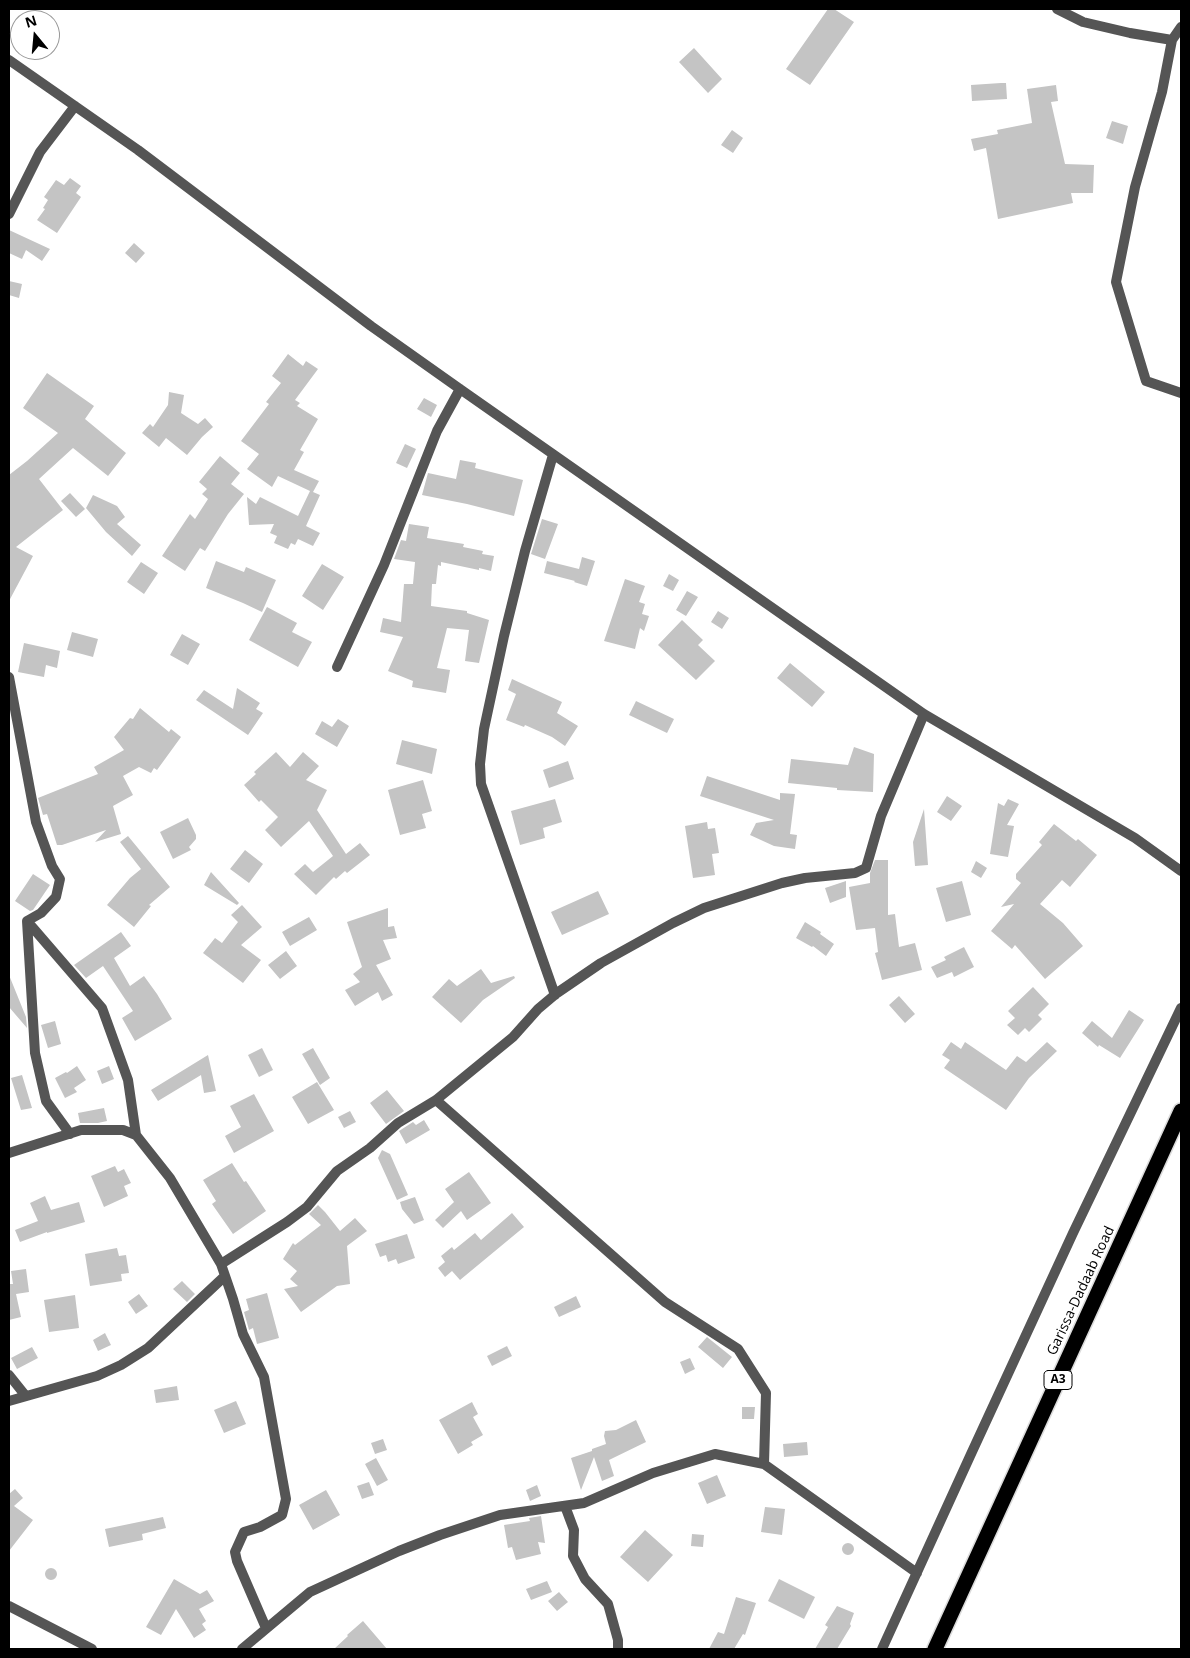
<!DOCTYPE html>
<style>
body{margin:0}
#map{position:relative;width:1190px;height:1658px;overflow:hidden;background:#fff;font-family:"Open Sans",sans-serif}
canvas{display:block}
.frame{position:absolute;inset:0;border:10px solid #000;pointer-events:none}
.north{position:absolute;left:10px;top:10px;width:50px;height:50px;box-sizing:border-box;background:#fff;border:1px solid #999;border-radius:50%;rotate:343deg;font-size:14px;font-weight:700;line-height:20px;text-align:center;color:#000}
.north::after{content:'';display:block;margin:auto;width:18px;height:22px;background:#000;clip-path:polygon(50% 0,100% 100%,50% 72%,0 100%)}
</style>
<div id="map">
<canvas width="1190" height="1658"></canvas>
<div class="frame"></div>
<div class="north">N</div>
</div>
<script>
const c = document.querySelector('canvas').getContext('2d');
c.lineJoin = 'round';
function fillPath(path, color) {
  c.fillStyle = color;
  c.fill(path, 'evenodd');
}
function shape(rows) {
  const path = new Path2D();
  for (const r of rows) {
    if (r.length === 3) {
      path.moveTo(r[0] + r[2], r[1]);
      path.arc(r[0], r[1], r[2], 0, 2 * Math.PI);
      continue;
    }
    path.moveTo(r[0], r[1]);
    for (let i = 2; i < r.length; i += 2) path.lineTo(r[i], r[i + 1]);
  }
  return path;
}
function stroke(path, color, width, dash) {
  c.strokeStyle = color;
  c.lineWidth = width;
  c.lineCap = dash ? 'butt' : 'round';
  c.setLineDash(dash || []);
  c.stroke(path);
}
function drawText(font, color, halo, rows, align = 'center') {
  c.font = font + ' "Open Sans",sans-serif';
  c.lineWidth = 4;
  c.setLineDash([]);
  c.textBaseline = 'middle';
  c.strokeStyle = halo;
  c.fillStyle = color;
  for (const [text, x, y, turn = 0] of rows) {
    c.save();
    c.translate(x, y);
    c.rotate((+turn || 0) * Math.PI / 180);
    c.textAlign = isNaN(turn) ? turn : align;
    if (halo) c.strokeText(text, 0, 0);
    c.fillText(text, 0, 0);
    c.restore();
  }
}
const building = shape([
 [828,9,834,9,854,22,810,85,786,69],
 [694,48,722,79,708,93,679,62],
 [1001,83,1006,83,1007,99,972,101,971,85],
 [1056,85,1058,101,1051,102,1065,164,1094,165,1093,193,1071,193,1073,203,998,219,986,148,974,151,971,139,998,134,997,130,1032,123,1027,89],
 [1112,121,1128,126,1123,144,1106,138],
 [732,130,743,138,733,153,721,145],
 [70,178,81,186,76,193,81,197,57,233,37,220,45,209,43,208,48,200,44,197,56,180,64,185],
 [9,230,50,249,42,261,26,250,22,259,9,253],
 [134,243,145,253,136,263,125,253],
 [9,281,22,284,19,298,9,295],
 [288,354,303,366,306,361,318,369,295,400,300,403,297,406,318,419,300,450,304,452,294,470,319,481,313,492,320,495,306,526,320,533,313,546,298,539,295,545,291,543,288,549,274,543,277,536,270,533,274,524,249,525,247,497,256,504,260,497,298,516,310,491,278,476,272,487,247,469,259,454,241,441,269,404,266,402,281,383,272,376],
 [47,373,94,406,85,419,126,453,108,476,73,448,39,479,63,510,16,547,33,556,9,601,9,475,27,461,58,433,23,408],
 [169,392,184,395,181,413,198,424,205,418,213,427,202,437,187,455,166,438,159,447,142,433,150,424,153,427,168,405],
 [424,398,437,405,431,417,417,409],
 [405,444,416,449,407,468,396,463],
 [220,456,240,473,231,484,244,494,228,514,205,551,200,548,185,571,162,556,190,514,195,519,208,499,202,494,207,489,199,482],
 [460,460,476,463,475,468,523,480,514,516,467,504,422,495,428,473,456,479],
 [70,493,85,509,76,517,61,501],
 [93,495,117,506,125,517,117,524,141,545,132,556,106,532,86,508],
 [542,519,558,524,545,559,531,554],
 [409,524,429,527,427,538,464,544,463,547,483,551,482,554,494,556,491,571,479,568,479,570,441,562,441,566,438,565,436,584,432,584,431,606,467,611,467,613,489,620,479,663,465,661,469,630,447,628,437,668,450,670,446,693,412,687,413,681,388,671,403,637,380,632,383,618,401,622,404,584,413,584,415,562,394,559,401,540,406,541],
 [582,557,595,561,587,586,574,582,575,581,544,573,547,561,579,569],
 [216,561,244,572,246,567,276,580,262,612,243,603,206,588],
 [141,562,158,573,144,594,127,582],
 [322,564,344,577,323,610,302,596],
 [669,574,679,580,673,591,663,586],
 [625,579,645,586,639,602,645,604,642,614,649,616,644,631,640,628,635,649,604,641],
 [687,591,698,597,686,616,676,610],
 [267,607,297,623,292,632,312,642,298,667,249,640],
 [718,611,729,618,722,629,711,622],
 [682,620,703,640,698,645,715,661,696,680,658,645],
 [72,632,98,639,93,657,67,650],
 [182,634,200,644,188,665,170,655],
 [24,643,60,651,57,668,46,665,44,677,18,672],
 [790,663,825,692,812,707,777,678],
 [512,679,562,702,557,713,578,726,565,746,552,737,525,725,524,727,506,720,516,694,508,690],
 [237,688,260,703,256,709,263,713,248,735,196,700,204,690,233,709],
 [636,701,674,719,667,733,629,715],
 [140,708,169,732,171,729,181,737,157,770,154,768,151,773,139,767,123,776,133,795,113,806,121,834,95,842,106,830,62,845,57,845,47,814,43,815,38,798,98,774,94,767,124,750,114,737,130,718,133,719],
 [338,719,349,726,337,747,315,734,322,721,332,727],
 [402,740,437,749,432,774,396,764],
 [854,747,874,754,873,792,837,790,837,788,788,783,791,759,848,765],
 [276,752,290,767,303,752,319,766,306,780,327,790,317,810,346,854,360,843,370,855,347,873,345,871,336,879,334,877,316,895,294,874,305,864,313,872,333,856,309,821,281,847,265,830,278,817,261,800,259,802,244,785,256,774,254,772],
 [568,761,574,779,549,788,543,770],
 [707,776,780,800,780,793,795,794,790,834,797,835,795,849,774,846,750,835,756,823,774,820,700,796],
 [423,780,432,811,422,814,426,828,400,835,388,790],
 [947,796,962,806,951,821,937,812],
 [555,799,562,822,543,828,545,838,520,845,511,811],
 [1008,799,1019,804,1007,825,1014,826,1008,857,990,854,998,803,1004,806],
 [924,809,928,865,915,866,913,842],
 [188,818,196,835,196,839,189,847,191,850,173,859,160,832],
 [707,822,708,829,715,828,719,853,712,854,715,875,693,878,685,826],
 [1054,824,1076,841,1078,839,1097,855,1070,887,1062,880,1040,904,1063,923,1083,946,1045,979,1015,945,1012,949,991,931,1014,904,1001,907,1021,883,1016,879,1016,874,1042,845,1039,842],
 [128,836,170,887,149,905,151,906,134,927,107,905,130,878,141,869,120,842],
 [245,850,263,864,249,883,230,869],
 [875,860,888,860,888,915,895,914,899,947,915,943,922,970,882,980,875,953,878,952,875,928,856,930,849,887,870,883,870,873],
 [976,861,987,868,981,878,971,872],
 [211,872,239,903,237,905,204,885],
 [33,874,50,885,33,910,30,911,15,901],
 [846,881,846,897,830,903,825,888],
 [962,881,971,915,946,922,936,888],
 [598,891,609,914,562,935,551,912],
 [242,905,262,927,241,945,261,960,243,983,203,953,215,938,222,943,238,922,231,915],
 [388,908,388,927,394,926,397,938,383,940,391,959,376,965,393,995,382,1001,378,992,355,1006,345,990,360,982,353,974,362,967,347,922],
 [309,917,317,930,290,946,282,932],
 [805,922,821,932,820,934,834,944,826,956,813,946,812,947,796,938],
 [121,932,131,946,114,958,130,986,144,976,157,994,172,1019,135,1041,122,1018,133,1011,103,966,86,978,74,965],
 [964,947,974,967,954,977,952,972,937,978,931,967,946,960,944,957],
 [286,951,297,966,280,979,268,965],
 [481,969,491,983,514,976,515,978,483,1000,461,1023,432,997,449,979,457,986],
 [9,975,26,1017,27,1028,9,1007],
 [1033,987,1049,1004,1038,1015,1042,1019,1029,1032,1025,1028,1018,1035,1007,1025,1015,1018,1008,1011],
 [899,996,915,1014,905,1023,889,1005],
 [1129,1010,1144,1020,1120,1058,1099,1045,1098,1047,1082,1033,1092,1021,1112,1038],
 [55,1021,61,1044,48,1048,41,1025],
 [951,1042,961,1049,965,1042,1006,1070,1017,1056,1026,1062,1047,1042,1057,1051,1029,1078,1006,1110,944,1068,950,1060,942,1055],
 [262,1048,273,1070,259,1077,248,1055],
 [313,1048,330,1078,320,1085,302,1054],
 [208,1055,216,1091,204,1093,201,1075,158,1101,151,1090],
 [77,1066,86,1080,74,1088,77,1092,65,1098,55,1078,66,1072,67,1073],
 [109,1066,114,1079,102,1084,97,1071],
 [22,1075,32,1108,21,1110,11,1078],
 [317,1082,334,1110,308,1124,292,1097],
 [387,1090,404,1111,386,1124,370,1103],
 [254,1094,274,1131,234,1153,225,1136,241,1127,230,1106],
 [104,1108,107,1121,98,1123,80,1123,78,1113],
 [350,1111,356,1122,344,1128,338,1117],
 [424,1120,430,1130,406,1144,399,1131,413,1122,416,1125],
 [382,1150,390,1154,408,1195,397,1200,378,1158],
 [232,1163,244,1182,246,1181,266,1211,233,1234,212,1204,216,1201,203,1180],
 [115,1166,118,1172,124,1169,131,1183,124,1186,128,1196,104,1207,91,1176],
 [469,1172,491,1203,467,1220,461,1211,443,1228,435,1220,454,1202,445,1189],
 [45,1196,51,1210,79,1202,85,1222,47,1233,47,1232,20,1242,15,1230,38,1221,30,1203],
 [415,1197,424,1220,414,1224,402,1209,400,1202],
 [318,1205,325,1212,340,1231,355,1218,367,1231,347,1246,350,1284,337,1286,301,1312,284,1289,298,1286,290,1279,297,1271,283,1259,293,1243,295,1245,321,1225,309,1214],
 [512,1213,524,1227,460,1280,452,1271,445,1277,438,1268,445,1262,441,1256,452,1247,454,1250,475,1233,481,1240],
 [407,1234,415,1258,398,1264,396,1259,388,1262,386,1255,380,1257,375,1244],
 [117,1248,119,1256,126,1255,129,1273,121,1274,122,1281,90,1286,85,1254],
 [26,1269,29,1292,16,1294,21,1317,9,1320,9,1284,13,1284,11,1271],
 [182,1281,195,1294,187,1302,173,1289],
 [267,1293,279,1338,257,1344,253,1328,249,1330,244,1312,249,1310,246,1299],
 [139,1294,148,1306,136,1314,128,1302],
 [75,1295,79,1328,49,1332,44,1300],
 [576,1296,581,1307,559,1317,554,1307],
 [105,1333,111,1345,98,1351,93,1340],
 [707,1337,732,1357,723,1368,698,1347],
 [507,1346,512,1356,492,1366,487,1356],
 [32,1347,38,1358,17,1369,11,1358],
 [690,1358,695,1369,685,1374,680,1362],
 [177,1386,179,1400,156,1403,154,1390],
 [236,1401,246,1424,224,1433,214,1410],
 [472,1402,478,1414,473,1417,483,1435,471,1442,473,1445,458,1454,439,1420],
 [742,1407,755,1407,754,1419,742,1419],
 [636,1420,646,1442,609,1460,614,1476,602,1481,594,1457,581,1490,571,1458,592,1451,592,1449,606,1444,604,1436,605,1431,616,1430],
 [383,1439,387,1450,375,1454,371,1443],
 [807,1442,808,1455,784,1457,783,1444],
 [376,1458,388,1480,377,1486,365,1464],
 [717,1475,726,1496,707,1504,698,1483],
 [369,1482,374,1495,362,1499,357,1486],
 [537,1485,541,1496,530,1501,526,1490],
 [15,1489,23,1498,14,1506,33,1520,9,1551,9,1494],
 [326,1490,340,1515,313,1530,299,1505],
 [765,1507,785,1509,782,1535,761,1532],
 [541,1516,545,1543,538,1542,541,1554,516,1560,512,1547,508,1548,504,1525,530,1521,529,1518],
 [163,1517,166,1528,142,1534,143,1540,109,1547,105,1529],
 [645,1530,673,1555,648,1582,620,1557],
 [692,1534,704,1535,703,1547,691,1546],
 [848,1549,6],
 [51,1574,6],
 [174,1579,200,1594,207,1590,214,1601,199,1609,206,1621,202,1624,206,1630,194,1638,176,1609,161,1635,146,1627],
 [779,1579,815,1597,804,1619,768,1601],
 [547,1581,552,1592,531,1600,526,1589],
 [559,1592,568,1602,557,1611,548,1601],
 [736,1597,756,1603,745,1635,743,1634,734,1649,709,1649,718,1632,724,1634],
 [837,1606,854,1613,850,1624,851,1626,837,1649,815,1649,828,1627,825,1625],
 [363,1621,387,1649,334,1649,348,1636,347,1635]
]);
const street = shape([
 [1057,9,1083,22,1130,33,1172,40],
 [1181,27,1172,40,1162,92,1135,187,1116,282,1146,381,1181,393],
 [9,60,138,150,371,326,460,389,924,714,1135,838,1181,871],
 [9,214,40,152,75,106],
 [553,455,525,551,504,636,484,729,480,764,481,784,555,995],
 [337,667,384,565,437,431,460,389],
 [9,677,36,822,52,866,60,879,56,897,41,913,27,921],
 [27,921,102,1008,128,1080,136,1135],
 [27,921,35,1053,46,1101,70,1134],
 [436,1100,665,1302,738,1349,766,1393,764,1464,917,1573],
 [9,1153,81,1130,123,1130,136,1135,170,1178,221,1264,233,1299,243,1334,264,1377,286,1499,282,1515,260,1527,244,1532,235,1552,237,1561,266,1628],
 [221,1264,287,1222,307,1207,337,1171,370,1148,398,1123,436,1100,513,1037,538,1009,557,993,601,963,673,923,704,908,782,883,805,878,855,873,866,868,881,816,924,714],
 [9,1375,25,1395],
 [9,1401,97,1376,121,1365,148,1348,225,1276],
 [565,1506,574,1530,573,1556,585,1579,608,1604,618,1640,618,1649],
 [9,1606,92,1649],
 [242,1649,310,1592,399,1551,440,1535,500,1515,584,1503,653,1473,715,1454,764,1464],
 [882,1649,971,1454,1073,1233,1181,1008]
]);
const highway = shape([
 [935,1649,1181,1111]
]);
const shields = [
 [1058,1380,28]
];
const shieldNames = [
 ["A3",1058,1380]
];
const streetNames = [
 ["Garissa-Dadaab Road",1081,1291,-65]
];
fillPath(building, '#c4c4c4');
stroke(highway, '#dbdbdb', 18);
stroke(street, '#555', 10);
stroke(highway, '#000', 15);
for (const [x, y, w] of shields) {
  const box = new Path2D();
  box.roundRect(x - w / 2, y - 9.5, w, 19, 4);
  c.fillStyle = '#fff';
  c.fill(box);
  stroke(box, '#000', 1);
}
drawText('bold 12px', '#000', null, shieldNames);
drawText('14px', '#000', '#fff', streetNames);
</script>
